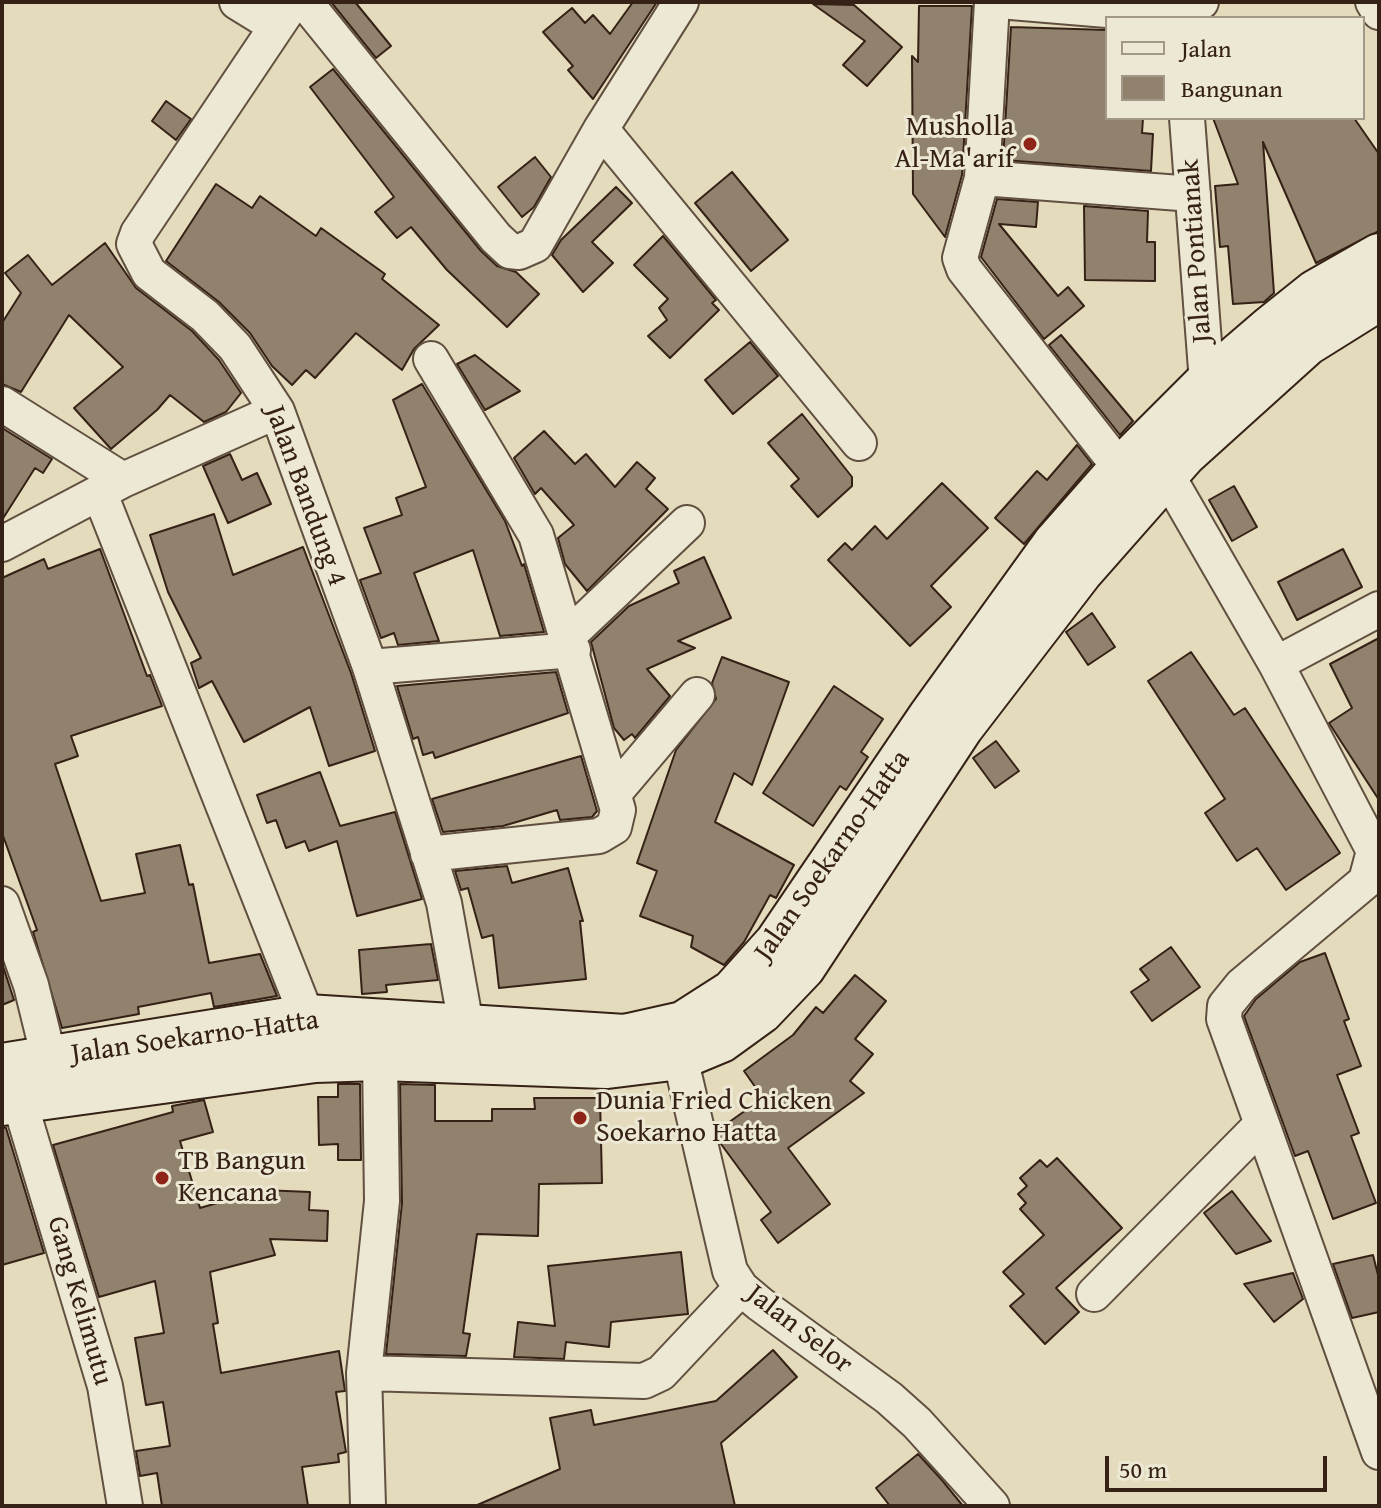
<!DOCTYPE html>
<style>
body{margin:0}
#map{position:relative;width:1381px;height:1508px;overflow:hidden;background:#e4dbbd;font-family:"Gentium Book Plus",serif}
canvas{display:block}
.frame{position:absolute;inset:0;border:4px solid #352115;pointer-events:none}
.legend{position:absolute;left:1105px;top:16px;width:260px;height:104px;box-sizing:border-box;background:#ede8d4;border:2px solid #a39888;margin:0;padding:10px 14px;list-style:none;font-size:24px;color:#352115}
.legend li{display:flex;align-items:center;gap:16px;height:40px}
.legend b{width:40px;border:2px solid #a39888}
.scale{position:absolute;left:1105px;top:1456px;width:222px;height:36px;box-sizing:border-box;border:4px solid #352115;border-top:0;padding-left:10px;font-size:24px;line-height:28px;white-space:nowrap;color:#352115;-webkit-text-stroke:6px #ede8d4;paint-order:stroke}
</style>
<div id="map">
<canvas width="1381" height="1508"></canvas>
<div class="frame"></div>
<ul class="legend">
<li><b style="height:10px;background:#ede8d4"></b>Jalan</li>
<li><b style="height:22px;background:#90826c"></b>Bangunan</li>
</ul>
<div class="scale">50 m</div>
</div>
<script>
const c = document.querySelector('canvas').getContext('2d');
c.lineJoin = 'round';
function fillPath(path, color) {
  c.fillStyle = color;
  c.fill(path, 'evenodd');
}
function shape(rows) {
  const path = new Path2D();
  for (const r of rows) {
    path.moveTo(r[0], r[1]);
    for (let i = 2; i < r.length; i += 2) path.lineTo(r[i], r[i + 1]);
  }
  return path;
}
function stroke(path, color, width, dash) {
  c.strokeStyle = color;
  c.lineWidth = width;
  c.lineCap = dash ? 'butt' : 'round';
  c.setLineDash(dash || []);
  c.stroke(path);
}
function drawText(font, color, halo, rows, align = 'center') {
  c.font = font + ' "Gentium Book Plus",serif';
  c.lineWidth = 6;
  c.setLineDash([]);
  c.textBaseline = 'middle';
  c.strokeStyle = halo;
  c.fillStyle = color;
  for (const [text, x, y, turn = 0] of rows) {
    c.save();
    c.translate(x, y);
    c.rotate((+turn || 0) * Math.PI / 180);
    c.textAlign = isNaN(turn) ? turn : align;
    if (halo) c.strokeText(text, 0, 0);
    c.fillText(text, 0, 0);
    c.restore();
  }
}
const building = shape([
 [331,2,355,2,391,46,376,58,331,2],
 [633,2,657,2,593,99,568,70,573,66,543,32,572,8,585,23,593,15,610,34,633,2],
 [813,4,854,5,902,47,867,86,843,65,865,41,813,4],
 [919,6,972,6,962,175,945,237,913,194,912,56,918,62,919,6],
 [1011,27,1107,30,1107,118,1143,118,1142,133,1153,134,1151,171,1003,160,1011,27],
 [333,69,481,251,497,266,516,272,539,294,507,327,447,270,411,227,397,238,375,212,394,197,310,87,333,69],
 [166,101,191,119,176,140,152,121,166,101],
 [1213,118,1354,118,1379,154,1379,231,1316,263,1263,142,1274,293,1264,302,1233,304,1228,246,1220,247,1215,186,1238,184,1213,118],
 [535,157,551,177,534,207,522,217,498,187,535,157],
 [732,172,788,240,751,271,695,203,732,172],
 [216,184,252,208,260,196,316,236,321,228,385,274,382,279,439,325,414,349,402,370,356,333,315,378,306,370,292,385,272,366,250,333,219,302,166,261,216,184],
 [616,187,632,203,592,242,613,263,583,292,552,255,561,240,616,187],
 [997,199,1038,202,1036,227,999,224,1058,296,1068,287,1084,306,1044,339,981,257,997,199],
 [1084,206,1148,211,1147,242,1155,242,1155,281,1085,280,1084,206],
 [663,236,716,300,712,303,719,310,670,358,648,336,667,320,659,308,668,299,634,265,663,236],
 [105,243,136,288,192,331,219,360,241,393,226,412,204,422,170,395,157,410,111,449,74,408,123,367,69,315,21,392,2,384,2,323,21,293,5,273,28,255,52,285,105,243],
 [1061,335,1133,421,1120,435,1049,345,1061,335],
 [750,342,778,376,733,414,705,380,750,342],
 [475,355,520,391,485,410,457,364,475,355],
 [422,384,505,521,522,566,524,564,544,632,500,636,473,550,414,573,439,641,398,645,394,633,381,638,360,580,381,573,364,528,402,515,396,498,426,487,393,400,422,384],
 [802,414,852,477,852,486,818,517,791,486,799,479,768,443,802,414],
 [2,428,52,459,43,473,35,468,2,520,2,428],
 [544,431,575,464,586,454,615,487,637,462,655,478,646,489,668,509,587,591,565,564,558,538,574,525,541,488,535,494,514,458,544,431],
 [1077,445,1092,464,1024,544,995,518,1037,471,1047,480,1077,445],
 [230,454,242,480,257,473,271,504,228,523,203,466,230,454],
 [942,483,988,528,931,586,951,607,910,646,828,560,845,543,852,550,875,526,887,539,942,483],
 [1234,486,1257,527,1232,541,1209,500,1234,486],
 [214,514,233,575,303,547,351,673,375,751,329,766,310,707,244,742,212,681,199,688,191,663,201,658,168,592,150,535,214,514],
 [100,549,147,676,150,675,162,706,71,736,78,756,55,764,101,901,145,893,136,854,180,845,189,885,193,884,209,963,260,954,277,996,214,1007,211,993,138,1007,139,1014,62,1028,33,932,37,930,2,833,2,578,44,559,48,569,100,549],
 [1343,549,1362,587,1297,620,1278,582,1343,549],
 [704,557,731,618,678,641,695,648,647,669,670,696,635,738,632,734,624,740,614,728,591,642,629,606,679,583,674,571,704,557],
 [1092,613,1115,647,1088,665,1066,632,1092,613],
 [1379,638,1379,800,1329,723,1352,708,1330,664,1379,638],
 [1191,652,1234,715,1245,708,1340,853,1286,890,1257,848,1237,861,1205,813,1225,799,1148,681,1191,652],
 [722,657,789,682,752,785,734,773,715,822,794,865,776,898,770,895,744,942,724,965,691,947,693,936,640,916,657,871,637,863,676,750,716,699,712,683,722,657],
 [556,672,568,713,435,758,433,752,423,755,418,737,413,739,397,686,556,672],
 [834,686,883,719,861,752,868,757,846,790,840,786,813,826,763,793,834,686],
 [996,741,1019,771,995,788,973,758,996,741],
 [581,756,597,811,592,817,560,820,557,810,503,826,443,832,432,799,581,756],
 [320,772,340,826,395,812,422,899,357,916,337,841,309,851,305,841,286,848,276,820,267,823,257,795,320,772],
 [507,866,512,883,568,868,583,921,580,921,586,979,499,988,493,935,482,938,468,888,461,890,455,871,507,866],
 [431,944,438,980,386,985,387,992,362,994,359,950,431,944],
 [1171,947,1200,987,1152,1021,1131,992,1149,980,1140,969,1171,947],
 [1325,953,1349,1019,1344,1021,1361,1066,1337,1075,1359,1133,1351,1136,1376,1203,1333,1219,1308,1151,1295,1156,1244,1016,1256,999,1300,962,1325,953],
 [2,963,14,1000,2,1005,2,963],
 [855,975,886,1001,855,1039,873,1054,850,1081,864,1093,788,1148,830,1204,778,1243,761,1220,771,1212,721,1144,718,1130,763,1098,744,1071,793,1035,816,1007,823,1013,855,975],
 [338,1084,360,1084,361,1160,338,1160,338,1144,319,1145,318,1097,338,1097,338,1084],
 [400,1084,435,1085,435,1121,492,1121,492,1109,535,1109,534,1098,600,1098,602,1183,539,1184,538,1236,477,1234,463,1333,470,1334,466,1356,386,1354,402,1203,400,1084],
 [204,1100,213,1132,180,1141,200,1208,262,1190,310,1192,309,1210,328,1211,327,1241,270,1239,275,1255,210,1272,218,1323,213,1324,221,1373,339,1351,345,1391,336,1392,346,1452,338,1454,339,1462,302,1467,308,1506,162,1506,157,1473,140,1476,136,1451,170,1446,163,1402,146,1405,135,1338,164,1333,155,1281,99,1297,53,1145,173,1112,172,1106,204,1100],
 [2,1127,6,1128,44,1253,2,1265,2,1127],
 [1057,1158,1122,1228,1056,1288,1079,1312,1045,1344,1010,1306,1024,1294,1003,1272,1044,1235,1020,1209,1026,1203,1018,1194,1027,1186,1020,1178,1040,1160,1047,1167,1057,1158],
 [1232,1191,1271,1241,1236,1254,1204,1213,1232,1191],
 [681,1252,688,1314,611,1322,609,1347,566,1342,564,1359,514,1357,518,1322,555,1326,548,1266,681,1252],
 [1373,1255,1379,1279,1379,1312,1352,1318,1333,1264,1373,1255],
 [1293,1273,1303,1299,1274,1322,1244,1284,1293,1273],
 [773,1350,797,1377,721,1443,735,1506,475,1506,560,1469,550,1418,591,1410,594,1425,716,1401,773,1350],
 [918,1454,941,1479,963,1506,890,1506,876,1488,918,1454]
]);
const street = shape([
 [237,2,276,26],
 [293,2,138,233,134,244,149,273,205,316,235,347,277,411,370,667,444,903,466,1025],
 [305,2,496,238,510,251,519,252,535,245,601,129,681,2],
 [992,2,982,178,960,258,964,269,1121,469],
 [1011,2,1179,16,1201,2],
 [1373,2,1379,12],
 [1187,118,1207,383],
 [601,129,859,443],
 [982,178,1193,194],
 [2,404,123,480],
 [1167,475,1276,664,1374,851,1379,851],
 [100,494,307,1017],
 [2,544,123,480,277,411],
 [568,636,687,523],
 [1276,664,1379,609],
 [370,667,573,650],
 [615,792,697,695],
 [428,854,599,836,614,827,618,810,536,535,431,359],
 [2,904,31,985,55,1083],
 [680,1057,730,1271,741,1288,760,1304,889,1398,917,1423,992,1506],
 [19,1100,105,1386,125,1506],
 [1262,1124,1379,1452],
 [1094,1294,1262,1124,1224,1019,1225,1006,1242,985,1366,881,1374,851],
 [364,1373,644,1381,661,1373,741,1288],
 [368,1506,364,1373,382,1201,380,1058]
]);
const secondary = shape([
 [2,1066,307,1017,625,1037,683,1024,733,992,777,943,931,716,1055,544,1121,469,1207,383,1271,328,1316,292,1379,256],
 [2,1103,315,1060,380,1058,607,1066,680,1057,721,1040,761,1011,803,967,961,727,1080,572,1184,454,1307,343,1379,298]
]);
const markers = [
 [1030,144,8,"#8f2418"],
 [580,1118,8,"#8f2418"],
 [162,1178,8,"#8f2418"]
];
const poiNames = [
 ["Musholla",1014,128,"right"],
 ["Al-Ma'arif",1014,160,"right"],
 ["Dunia Fried Chicken",596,1102],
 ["Soekarno Hatta",596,1134],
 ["TB Bangun",178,1162],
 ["Kencana",178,1194]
];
const streetNames = [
 ["Jalan Pontianak",1197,251,-94],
 ["Jalan Bandung 4",305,496,70],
 ["Jalan Soekarno-Hatta",833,856,-55],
 ["Jalan Soekarno-Hatta",195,1038,-8],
 ["Gang Kelimutu",79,1301,74],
 ["Jalan Selor",799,1330,38]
];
fillPath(building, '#90826c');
stroke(building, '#352115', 2);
stroke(street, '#61503f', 38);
stroke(secondary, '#352115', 48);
stroke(street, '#ede8d4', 34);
stroke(secondary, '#ede8d4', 44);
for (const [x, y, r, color] of markers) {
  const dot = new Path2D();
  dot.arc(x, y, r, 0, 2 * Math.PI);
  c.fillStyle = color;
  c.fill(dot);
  stroke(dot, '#ede8d4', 3);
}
drawText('28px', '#352115', '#ede8d4', poiNames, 'left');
drawText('28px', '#352115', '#ede8d4', streetNames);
</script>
